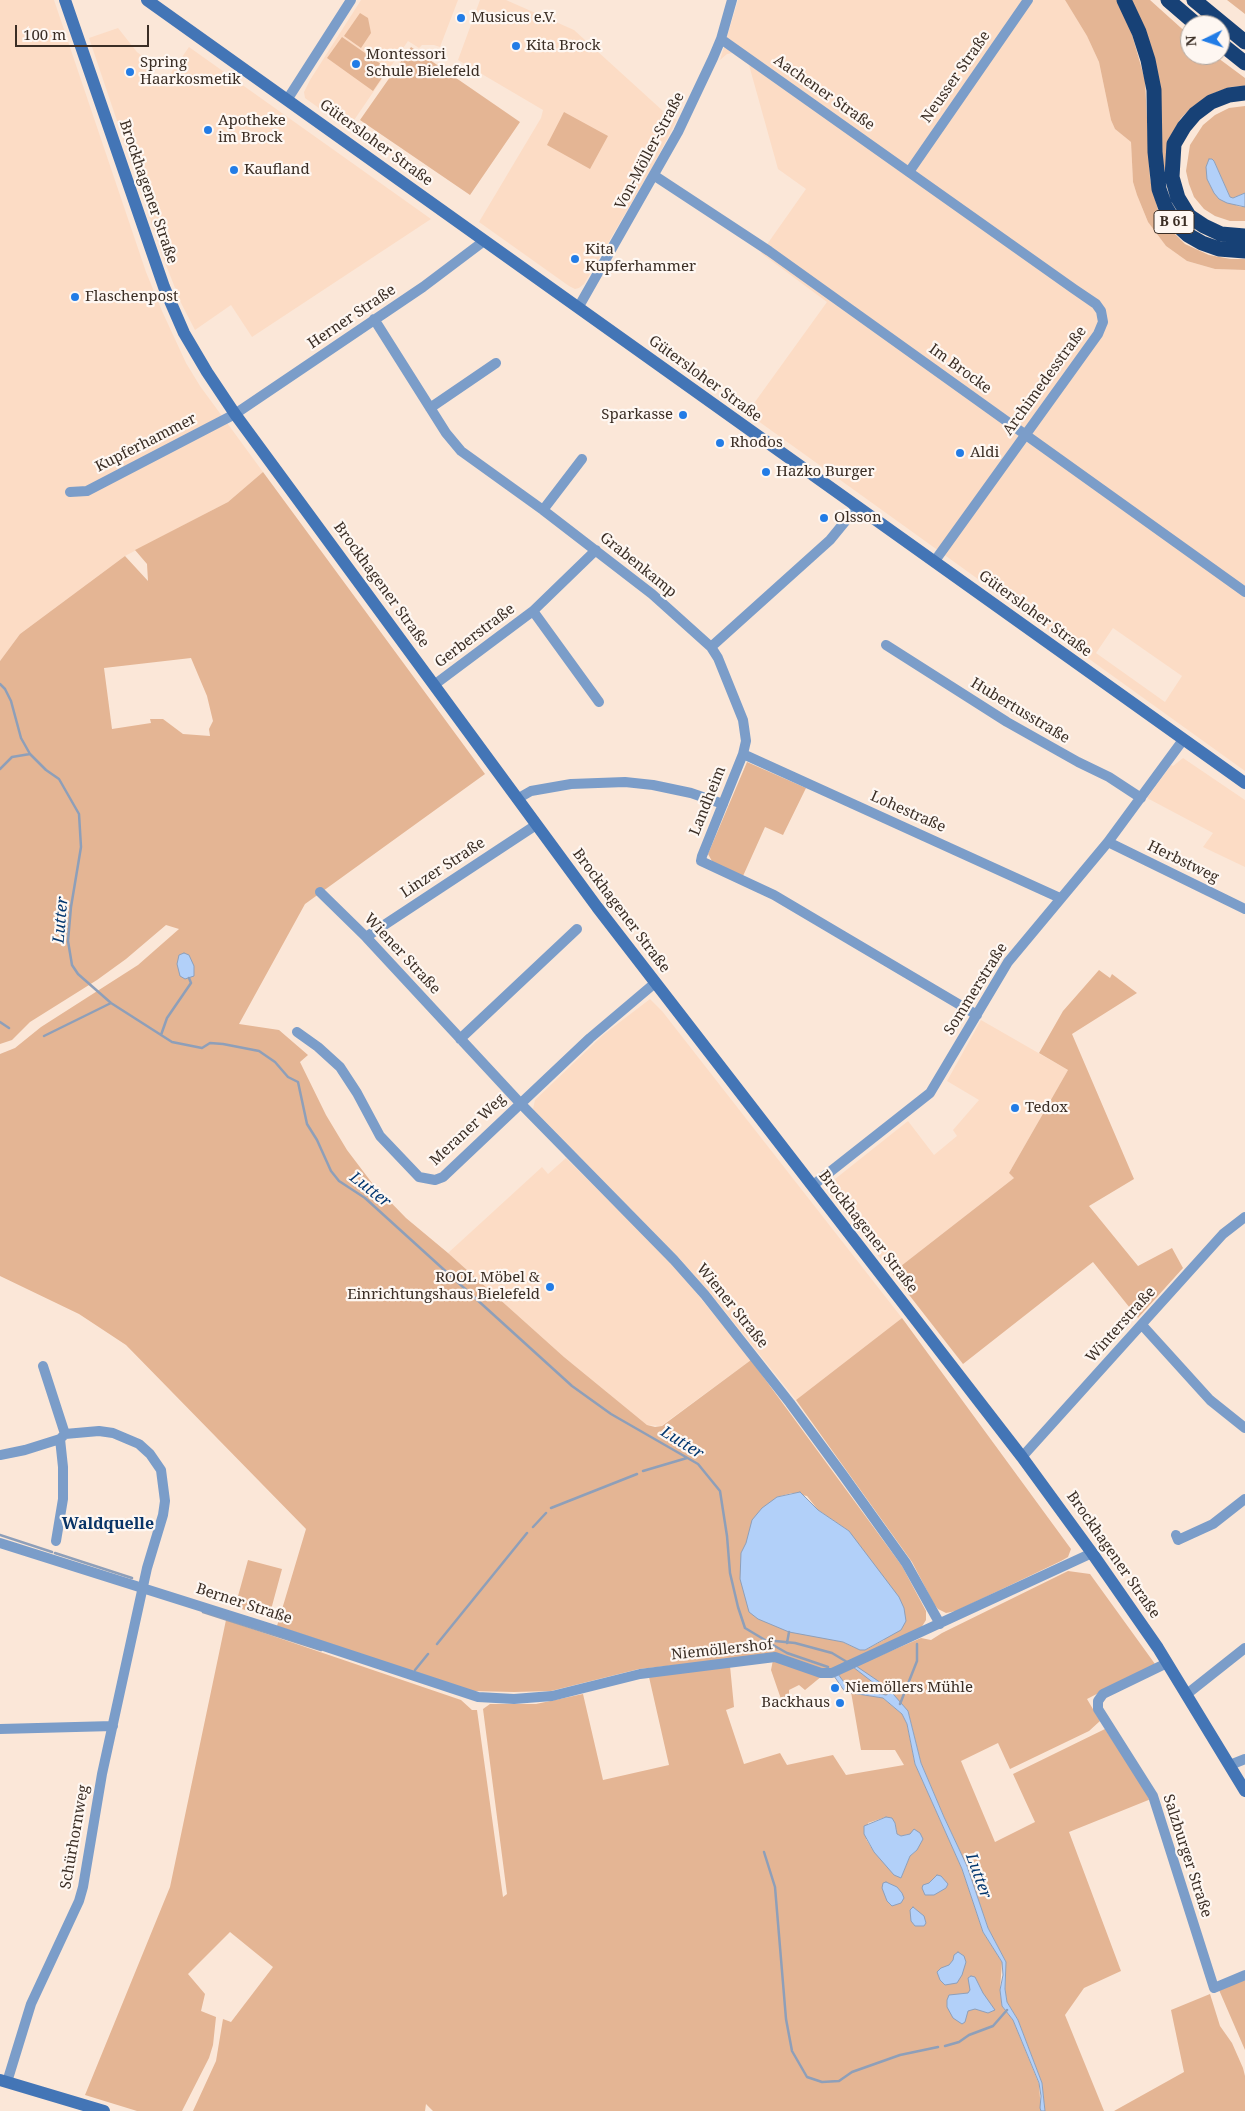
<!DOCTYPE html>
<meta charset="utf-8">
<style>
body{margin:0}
#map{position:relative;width:1245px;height:2111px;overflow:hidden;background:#fbe7d8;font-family:"Noto Serif",serif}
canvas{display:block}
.north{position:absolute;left:1180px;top:15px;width:50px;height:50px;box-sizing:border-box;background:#fef7f2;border:1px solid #b0a7a0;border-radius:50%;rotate:266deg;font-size:14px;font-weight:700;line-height:20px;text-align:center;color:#3b2e25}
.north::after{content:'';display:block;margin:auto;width:18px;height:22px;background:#227ce6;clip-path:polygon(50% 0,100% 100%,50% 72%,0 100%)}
.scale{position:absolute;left:15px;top:25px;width:134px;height:22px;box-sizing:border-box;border:2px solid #3b2e25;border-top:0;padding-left:6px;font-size:15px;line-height:18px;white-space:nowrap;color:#3b2e25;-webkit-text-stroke:4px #fef7f2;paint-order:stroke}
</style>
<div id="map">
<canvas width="1245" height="2111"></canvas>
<div class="north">N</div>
<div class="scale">100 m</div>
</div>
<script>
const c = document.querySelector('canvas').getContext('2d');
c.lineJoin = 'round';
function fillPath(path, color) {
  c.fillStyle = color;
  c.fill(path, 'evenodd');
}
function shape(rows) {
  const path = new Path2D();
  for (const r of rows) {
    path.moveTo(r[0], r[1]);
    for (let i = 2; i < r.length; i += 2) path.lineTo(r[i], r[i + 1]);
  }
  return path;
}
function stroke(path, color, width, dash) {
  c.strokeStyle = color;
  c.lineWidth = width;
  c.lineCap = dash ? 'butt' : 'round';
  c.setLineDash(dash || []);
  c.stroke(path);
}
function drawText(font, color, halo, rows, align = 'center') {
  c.font = font + ' "Noto Serif",serif';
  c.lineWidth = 4.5;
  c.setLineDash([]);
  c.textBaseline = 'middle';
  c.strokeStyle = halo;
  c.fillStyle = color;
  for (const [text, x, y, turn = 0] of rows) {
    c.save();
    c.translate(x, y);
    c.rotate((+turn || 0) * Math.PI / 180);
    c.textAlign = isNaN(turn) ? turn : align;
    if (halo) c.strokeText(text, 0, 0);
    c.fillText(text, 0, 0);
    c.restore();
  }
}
const built = shape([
 [0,0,54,0,146,272,162,311,186,363,200,386,263,472,228,502,125,556,20,634,0,661],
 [361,0,458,0,440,47,434,45,422,45,419,48,408,41,348,129,305,98,304,92,310,80],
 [480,0,506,0,574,30,663,111,662,113,677,120,652,168,584,284,579,288,575,289,569,286,479,222,541,118,543,110,458,60],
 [738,0,1065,0,1087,36,1099,62,1111,120,1115,129,1131,142,1133,182,1137,195,1148,222,1166,246,1187,261,1215,269,1245,270,1245,771,747,413,827,302,761,253,806,189,778,169,749,65,732,53,727,54,720,60],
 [1113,628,1182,676,1165,702,1096,653],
 [118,28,137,52,147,60,157,86,163,84,189,47,431,219,252,337,231,305,195,330,181,303,164,260,89,38],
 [1183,758,1245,800,1245,867,1203,847,1213,833,1147,798,1171,765,1173,766],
 [650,999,662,1011,902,1318,796,1400,710,1293,681,1260,533,1109,535,1100,603,1035],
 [981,1020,1068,1070,1009,1173,1014,1178,892,1273,829,1193,830,1183,908,1121,934,1155,957,1136,953,1130,979,1100,947,1081],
 [566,1158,671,1262,751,1360,661,1426,647,1425,564,1357,448,1253,542,1167,548,1174]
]);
const green = shape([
 [1065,0,1117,0,1131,31,1145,80,1150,179,1158,210,1169,228,1185,244,1209,255,1231,259,1245,259,1245,270,1215,269,1187,261,1166,246,1148,222,1137,195,1133,182,1131,142,1115,129,1111,120,1099,62,1087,36],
 [1132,0,1150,0,1190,36,1190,55,1214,55,1245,78,1245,86,1230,87,1214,93,1192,107,1181,118,1175,128,1166,178],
 [1227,0,1245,0,1245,14],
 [360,13,368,18,371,33,361,48,344,36],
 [342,37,388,69,373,91,327,58],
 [411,47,520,122,470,195,360,120],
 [1245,106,1245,193,1233,198,1230,197,1214,161,1206,167,1237,206,1245,207,1245,221,1230,221,1215,216,1204,209,1194,197,1189,184,1186,171,1190,145,1203,125,1215,115,1229,108],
 [564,112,608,136,590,169,547,145],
 [263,472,485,774,305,904,239,1024,279,1030,308,1055,300,1062,326,1115,347,1150,372,1183,406,1218,448,1253,564,1357,647,1425,655,1427,662,1426,751,1360,902,1566,926,1611,926,1620,921,1628,828,1671,779,1654,639,1669,551,1691,514,1692,473,1691,277,1626,306,1529,126,1345,79,1314,0,1276,0,1054,15,1048,41,1027,138,965,179,929,166,925,126,959,97,980,30,1022,12,1040,0,1044,0,661,20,634,125,556,148,581,147,564,135,550,228,502],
 [191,658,207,696,213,721,209,729,210,736,183,734,163,719,150,719,151,723,112,729,104,668],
 [792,1493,807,1496,818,1510,849,1531,884,1640,865,1650,860,1650,843,1642,828,1638,741,1553,777,1497],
 [747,762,806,788,783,835,765,827,743,876,713,863,708,854],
 [1099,970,1110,978,1112,974,1137,993,1072,1034,1134,1179,1089,1206,1138,1266,1172,1248,1183,1268,1138,1318,1093,1262,963,1364,892,1273,1014,1178,1009,1173,1068,1070,1039,1053,1063,1011],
 [902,1318,1071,1549,1068,1557,1061,1561,956,1611,946,1613,938,1609,934,1604,912,1562,796,1400],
 [248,1560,282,1569,269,1617,235,1607],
 [1068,1571,1090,1574,1155,1664,1087,1699,1100,1721,1089,1731,1010,1769,998,1743,961,1761,995,1842,1035,1822,1013,1774,1105,1729,1151,1799,1069,1832,1121,1971,1084,1988,1065,2015,1104,2111,1045,2111,1042,2083,1018,2020,1007,2002,1005,1989,1006,1962,988,1928,967,1866,944,1817,921,1763,908,1711,856,1666,921,1638,931,1640,942,1633],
 [226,1620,461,1700,472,1710,477,1710,503,1897,507,1894,483,1709,490,1704,536,1704,583,1694,603,1780,669,1765,649,1677,730,1666,734,1707,726,1710,744,1764,780,1753,787,1765,833,1755,846,1775,904,1765,895,1750,861,1750,851,1692,883,1698,902,1714,907,1724,915,1764,962,1869,983,1932,1002,1962,1000,1990,1002,2006,1013,2020,1039,2084,1041,2111,433,2111,426,2104,425,2111,193,2111,216,2061,223,2019,231,2022,273,1967,230,1932,188,1974,205,1994,201,2011,216,2017,213,2045,209,2058,182,2111,137,2111,85,2095,170,1887],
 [886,1817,895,1823,897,1834,901,1836,910,1834,917,1850,910,1856,901,1878,874,1852,866,1839,868,1823],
 [773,1660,822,1676,805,1690,799,1685,789,1690,789,1698,784,1701,781,1699,771,1670],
 [853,1667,882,1688,888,1694,886,1696,853,1688,846,1685,838,1674],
 [1245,1980,1245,2050,1219,1990],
 [1210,1994,1220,2026,1232,2043,1243,2068,1245,2076,1245,2111,1114,2111,1184,2072,1171,2010]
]);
const water = shape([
 [1209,159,1212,159,1214,161,1230,197,1233,198,1245,193,1245,207,1227,203,1219,199,1214,193,1207,179,1206,167,1209,159],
 [184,953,189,955,194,966,194,976,185,979,180,976,177,964,179,955,184,953],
 [800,1492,818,1510,849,1531,899,1597,904,1608,906,1621,901,1630,865,1650,860,1650,843,1642,789,1632,758,1619,749,1612,740,1579,741,1553,746,1543,752,1520,762,1508,777,1497,800,1492],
 [856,1666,887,1687,908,1711,921,1763,944,1817,967,1866,988,1928,1006,1962,1005,1989,1007,2002,1018,2020,1042,2083,1045,2111,1041,2111,1040,2108,1041,2096,1039,2083,1013,2020,1002,2006,1000,1990,1003,1975,1002,1962,983,1932,962,1869,915,1764,907,1724,902,1714,883,1698,845,1692,834,1676,838,1674,846,1685,853,1688,886,1695,888,1694,853,1667,856,1666],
 [886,1817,892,1818,895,1823,897,1834,901,1836,910,1834,914,1829,920,1833,923,1839,917,1850,910,1856,901,1878,894,1875,874,1852,864,1834,864,1826,886,1817],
 [937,1875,941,1876,948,1884,946,1888,934,1895,925,1895,922,1888,923,1885,929,1883,937,1875],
 [886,1882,897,1887,902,1893,904,1898,901,1903,892,1906,887,1901,882,1888,883,1883,886,1882],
 [913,1907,924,1916,926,1923,924,1926,915,1926,911,1921,910,1910,913,1907],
 [958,1952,964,1956,966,1962,962,1975,957,1983,945,1985,940,1980,937,1972,941,1968,949,1965,953,1960,954,1955,958,1952],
 [971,1976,975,1977,983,1993,995,2010,988,2013,975,2009,968,2011,965,2022,962,2024,953,2018,947,2007,947,2000,949,1995,968,1993,970,1990,968,1978,971,1976]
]);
const stream = shape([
 [0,684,5,689,11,701,21,738,30,754,46,770,59,779,79,814,81,847,71,907,68,941,72,965,78,974,111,1003,172,1042,202,1048,210,1043,223,1044,259,1051,275,1062,288,1077,298,1082,307,1124,317,1140,331,1171,339,1181,365,1198,572,1386,611,1414,698,1464,720,1491,727,1536,730,1573,738,1607,745,1628,765,1640,795,1643,832,1653,847,1662],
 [0,769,12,757,30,754],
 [0,1022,9,1028],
 [161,1035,167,1018,191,983,189,978],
 [44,1036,111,1003],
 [643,1471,687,1458],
 [551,1508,637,1474],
 [533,1527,546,1513],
 [0,1535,52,1552],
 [55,1553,132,1578],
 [203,1612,321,1650],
 [766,1641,787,1653,828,1667],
 [787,1643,789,1632],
 [437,1644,527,1533],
 [415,1670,428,1654],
 [900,1704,917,1661,917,1644],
 [764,1852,775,1887,786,2019,792,2051,807,2077,822,2082,839,2081,852,2072,900,2055,938,2047],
 [945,2046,959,2042,969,2035,993,2026,1007,2010]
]);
const street = shape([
 [721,39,1074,289,1096,304,1101,311,1103,322,1098,334,934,562],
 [287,100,351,0],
 [909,172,1028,0],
 [655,176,769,251,1245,592],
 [578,308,678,132,713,58,721,39,732,0],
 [374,319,446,433,461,451,543,510,652,594,711,647,718,658,743,720,746,741,743,754,702,856,701,861,774,895,977,1015],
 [430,408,496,363],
 [70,492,87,491,235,414,423,287,484,241],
 [543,510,582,459],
 [533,611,599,702],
 [886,645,1007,722,1078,762,1109,777,1141,798],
 [711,647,830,540,857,507],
 [434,685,533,611,596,550],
 [743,754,1060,898],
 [517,799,531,791,571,784,625,782,653,785,691,793,723,804],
 [1108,842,1245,909],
 [320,892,366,937,520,1103,674,1260,705,1295,790,1403,843,1475,906,1563,940,1624],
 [366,937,536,825],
 [297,1032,318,1047,340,1067,357,1093,380,1136,419,1177,435,1180,443,1177,590,1038,655,983],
 [460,1039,577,929],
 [812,1186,930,1093,1008,962,1108,842,1183,740],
 [1142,1325,1210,1400,1245,1428],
 [43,1366,65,1434],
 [0,1455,25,1450,60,1439,65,1434,99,1431,113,1433,139,1444,150,1454,161,1470,165,1501,163,1515,147,1568,102,1774,83,1887,79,1901,31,2004,7,2082],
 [1022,1457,1223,1234,1245,1217],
 [1176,1535,1178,1540,1213,1524,1245,1499],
 [56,1541,63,1499,63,1467,60,1439],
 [0,1543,269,1628,478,1697,514,1699,552,1696,640,1674,775,1657,821,1673,832,1673,1092,1553],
 [1167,1663,1103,1694,1098,1701,1098,1709,1153,1796,1214,1988,1245,1975],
 [1187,1694,1245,1648],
 [0,1729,113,1726],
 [1230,1765,1245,1759]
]);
const secondary = shape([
 [65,0,164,287,184,333,207,372,235,414,597,907,1022,1457,1092,1553,1158,1648,1245,1791],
 [147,0,1245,783],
 [0,2080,104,2111]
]);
const highway = shape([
 [1124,0,1139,32,1148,60,1154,90,1155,152,1159,189,1165,206,1175,223,1188,235,1202,243,1219,249,1245,251],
 [1168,0,1197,25],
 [1194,0,1245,42],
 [1220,43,1245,63],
 [1245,93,1229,95,1211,102,1195,114,1184,127,1174,144,1172,177,1178,198,1189,216,1204,226,1221,234,1245,236]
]);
const markers = [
 [461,18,5,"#227ce6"],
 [516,46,5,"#227ce6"],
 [356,64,5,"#227ce6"],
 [130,72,5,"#227ce6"],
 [208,130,5,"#227ce6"],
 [234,170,5,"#227ce6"],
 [575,259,5,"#227ce6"],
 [75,297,5,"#227ce6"],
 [683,415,5,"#227ce6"],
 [720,443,5,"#227ce6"],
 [960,453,5,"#227ce6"],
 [766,472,5,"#227ce6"],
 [824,518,5,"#227ce6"],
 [1015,1108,5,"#227ce6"],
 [550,1287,5,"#227ce6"],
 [835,1688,5,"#227ce6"],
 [840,1703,5,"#227ce6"]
];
const shields = [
 [1174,222,40]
];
const shieldNames = [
 ["B 61",1174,222]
];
const poiNames = [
 ["Musicus e.V.",471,18],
 ["Kita Brock",526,46],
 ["Montessori",366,55],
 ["Schule Bielefeld",366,72],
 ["Spring",140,63],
 ["Haarkosmetik",140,80],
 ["Apotheke",218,121],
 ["im Brock",218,138],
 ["Kaufland",244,170],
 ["Kita",585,250],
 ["Kupferhammer",585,267],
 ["Flaschenpost",85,297],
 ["Sparkasse",673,415,"right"],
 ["Rhodos",730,443],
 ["Aldi",970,453],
 ["Hazko Burger",776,472],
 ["Olsson",834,518],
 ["Tedox",1025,1108],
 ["ROOL Möbel &",540,1278,"right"],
 ["Einrichtungshaus Bielefeld",540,1295,"right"],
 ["Niemöllers Mühle",845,1688],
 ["Backhaus",830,1703,"right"]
];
const streetNames = [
 ["Neusser Straße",956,77,-55],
 ["Aachener Straße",824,93,35],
 ["Gütersloher Straße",376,143,36],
 ["Von-Möller-Straße",650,151,-62],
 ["Brockhagener Straße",148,192,71],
 ["Herner Straße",352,317,-34],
 ["Im Brocke",960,369,36],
 ["Gütersloher Straße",705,379,36],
 ["Archimedesstraße",1045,381,-54],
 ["Kupferhammer",146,443,-27],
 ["Grabenkamp",638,565,39],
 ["Brockhagener Straße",381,585,54],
 ["Gütersloher Straße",1035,614,36],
 ["Gerberstraße",475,636,-37],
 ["Hubertusstraße",1020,711,31],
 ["Landheim",708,801,-68],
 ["Lohestraße",908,812,24],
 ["Herbstweg",1183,862,26],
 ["Linzer Straße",443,868,-33],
 ["Brockhagener Straße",621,911,53],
 ["Wiener Straße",402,954,47],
 ["Sommerstraße",976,989,-58],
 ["Meraner Weg",468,1130,-43],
 ["Brockhagener Straße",868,1232,52],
 ["Wiener Straße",732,1306,51],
 ["Winterstraße",1121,1325,-48],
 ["Brockhagener Straße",1113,1555,55],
 ["Berner Straße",244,1604,18],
 ["Niemöllershof",722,1650,-6],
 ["Schürhornweg",75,1837,-80],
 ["Salzburger Straße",1187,1856,72]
];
const waterNames = [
 ["Lutter",61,920,-85],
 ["Lutter",370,1190,38],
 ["Lutter",682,1443,32],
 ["Lutter",978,1876,70]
];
const neighbourhoodNames = [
 ["Waldquelle",108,1524]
];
fillPath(built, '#fcdcc5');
fillPath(green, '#e4b594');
fillPath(water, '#b2d0f9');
stroke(water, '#8e9fb9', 1);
stroke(stream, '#8e9fb9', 2.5);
stroke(street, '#7b9dc9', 10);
stroke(secondary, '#4375b6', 12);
stroke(highway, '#174176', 15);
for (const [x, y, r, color] of markers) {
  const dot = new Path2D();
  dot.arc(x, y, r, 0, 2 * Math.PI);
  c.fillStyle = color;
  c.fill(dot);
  stroke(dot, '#fef7f2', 2);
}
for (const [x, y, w] of shields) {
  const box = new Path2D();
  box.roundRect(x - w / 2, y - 11.5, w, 23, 4);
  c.fillStyle = '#fef7f2';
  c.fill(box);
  stroke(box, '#3b2e25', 1);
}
drawText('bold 14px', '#3b2e25', null, shieldNames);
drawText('15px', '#3b2e25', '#fef7f2', poiNames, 'left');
drawText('15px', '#3b2e25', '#fef7f2', streetNames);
drawText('italic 16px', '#02366f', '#fef7f2', waterNames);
drawText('bold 16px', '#093467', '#fef7f2', neighbourhoodNames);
</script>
